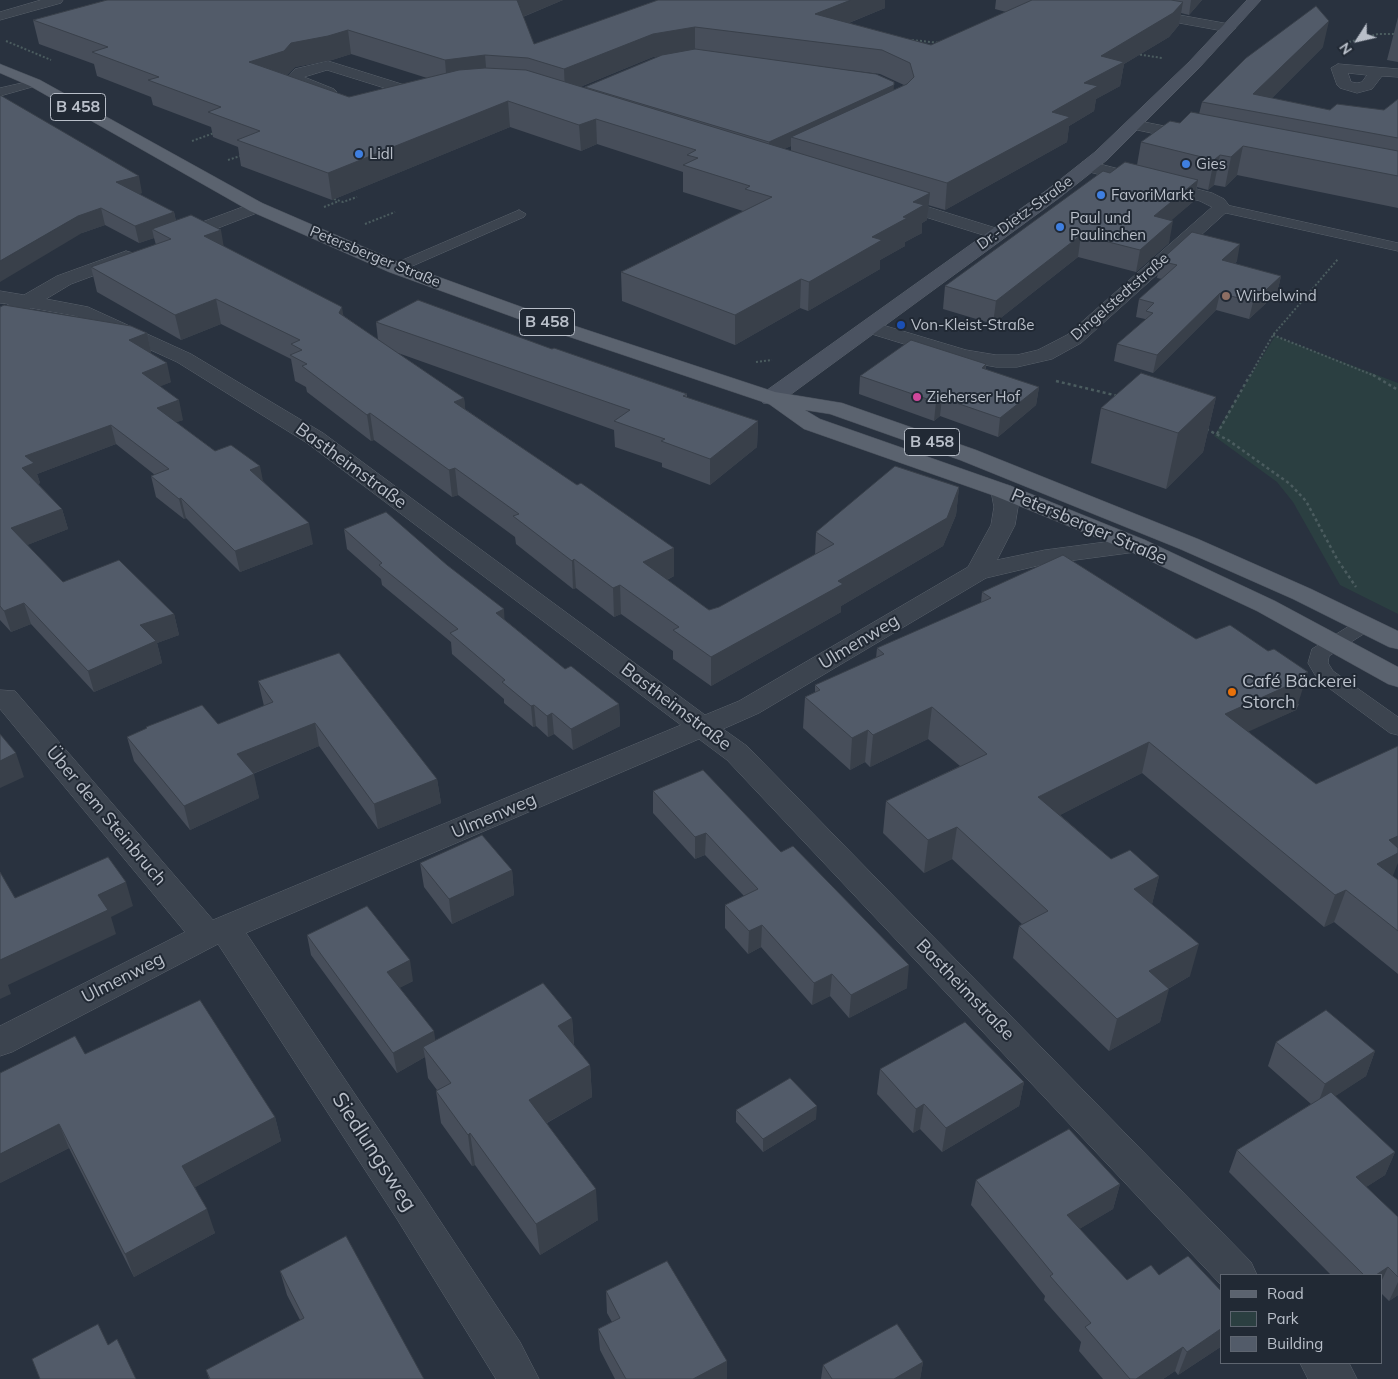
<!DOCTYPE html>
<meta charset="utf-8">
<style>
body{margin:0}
#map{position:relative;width:1398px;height:1379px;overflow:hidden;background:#29323f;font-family:Mulish,sans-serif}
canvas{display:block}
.legend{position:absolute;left:1220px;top:1274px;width:162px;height:90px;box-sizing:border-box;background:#212934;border:1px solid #5e6570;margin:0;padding:6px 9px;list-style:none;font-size:15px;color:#b9bfc9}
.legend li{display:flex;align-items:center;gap:10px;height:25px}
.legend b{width:25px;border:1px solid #5e6570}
.north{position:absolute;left:1333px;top:15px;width:50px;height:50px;-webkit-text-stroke:4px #212934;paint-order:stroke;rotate:235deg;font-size:14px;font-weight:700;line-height:20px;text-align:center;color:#b9bfc9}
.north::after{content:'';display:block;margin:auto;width:18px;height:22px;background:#b9bfc9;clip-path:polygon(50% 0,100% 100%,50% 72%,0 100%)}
</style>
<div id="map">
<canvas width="1398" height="1379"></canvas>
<ul class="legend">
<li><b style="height:6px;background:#5b636f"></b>Road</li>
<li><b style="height:14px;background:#2b3f41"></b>Park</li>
<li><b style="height:14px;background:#525b69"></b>Building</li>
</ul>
<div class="north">N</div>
</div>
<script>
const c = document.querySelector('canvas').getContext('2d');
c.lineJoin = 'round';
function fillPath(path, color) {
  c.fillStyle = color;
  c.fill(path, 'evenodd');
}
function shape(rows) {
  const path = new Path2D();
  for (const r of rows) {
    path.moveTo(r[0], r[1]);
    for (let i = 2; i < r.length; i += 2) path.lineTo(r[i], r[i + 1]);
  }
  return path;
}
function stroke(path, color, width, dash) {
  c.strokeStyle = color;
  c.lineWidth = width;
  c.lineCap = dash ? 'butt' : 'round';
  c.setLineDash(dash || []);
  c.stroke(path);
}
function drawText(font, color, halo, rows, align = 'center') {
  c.font = font + ' Mulish,sans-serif';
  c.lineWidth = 4;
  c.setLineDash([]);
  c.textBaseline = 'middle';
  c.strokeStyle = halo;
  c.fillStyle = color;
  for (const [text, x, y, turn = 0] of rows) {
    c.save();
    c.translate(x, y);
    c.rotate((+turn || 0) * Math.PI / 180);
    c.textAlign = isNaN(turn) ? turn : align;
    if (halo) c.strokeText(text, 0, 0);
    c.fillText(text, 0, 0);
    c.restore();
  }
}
const green = shape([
 [1275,336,1398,383,1398,614,1340,585,1293,502,1277,482,1214,436]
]);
const pathFar1 = shape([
 [912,40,940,43],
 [6,41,51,60],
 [1349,42,1378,34,1398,34],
 [1136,54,1162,58],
 [192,141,214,133],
 [228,160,243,155],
 [334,199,343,202,357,197],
 [324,207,339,201],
 [365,224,395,212],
 [1273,335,1375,376],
 [756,362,772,360],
 [1250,376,1273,335,1338,259]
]);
const path = shape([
 [1373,375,1398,390],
 [1056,381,1118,396],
 [1206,429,1228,440,1290,484,1306,501,1337,559,1356,587],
 [1217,434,1250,375]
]);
const service = shape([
 [35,80,41,83,39,85,0,96,0,88,35,80],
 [1222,204,1398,243,1398,251,1217,211,1215,208,1217,205,1222,204],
 [519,210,526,214,524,217,401,271,396,272,389,268,391,265,519,210],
 [1366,618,1373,620,1376,624,1373,628,1329,656,1328,663,1333,671,1398,717,1398,735,1390,733,1318,680,1308,663,1312,649,1359,620,1366,618]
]);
const minor = shape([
 [41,0,63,0,61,3,0,20,0,12,41,0],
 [1067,0,1096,0,1229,24,1236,28,1229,32,1074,4,1067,0],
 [328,61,430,93,433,96,425,101,420,99,327,70,304,77,334,89,337,92,334,95,329,97,289,81,287,78,295,69,328,61],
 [1338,64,1398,69,1398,77,1382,76,1372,89,1357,93,1340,88,1337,85,1331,68,1338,64],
 [1348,73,1367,75,1362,82,1357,83,1351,82,1348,73],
 [1134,120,1194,132,1202,137,1194,142,1128,128,1126,125,1128,122,1134,120],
 [1088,161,1212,193,1224,199,1231,208,1081,343,1052,359,1017,367,996,367,956,360,862,331,859,327,862,323,869,321,966,350,996,355,1017,355,1038,350,1067,335,1212,207,1200,201,1082,170,1080,166,1082,162,1088,161],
 [893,196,1002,230,1005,234,1002,238,996,239,887,205,884,201,887,197,893,196],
 [256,202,262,203,265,207,262,211,182,242,170,242,167,238,170,234,256,202],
 [126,251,133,253,135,257,133,261,71,284,46,299,88,307,191,354,323,433,705,715,739,701,968,567,991,525,994,507,991,491,995,486,1003,484,1011,486,1015,491,1018,507,1015,525,997,560,1045,550,1136,538,1145,540,1148,545,1145,550,1136,552,1045,564,986,578,759,713,723,729,747,746,1251,1262,1257,1275,1222,1275,1222,1286,727,760,699,739,246,933,423,1195,520,1342,539,1379,496,1379,397,1219,218,944,12,1052,0,1056,0,1026,185,932,0,709,0,690,15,691,213,920,681,725,307,443,177,362,76,316,31,308,0,324,0,310,9,304,0,303,0,291,24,295,57,276,126,251],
 [1300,1363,1349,1363,1357,1379,1308,1379,1300,1363]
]);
const secondary = shape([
 [1247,0,1261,0,1199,68,1107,160,1059,198,779,403,771,404,763,403,760,398,763,393,1047,190,1095,152,1189,62,1247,0]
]);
const primary = shape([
 [0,64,40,80,262,203,403,264,563,322,775,392,842,403,976,450,1198,539,1311,589,1398,631,1398,649,1389,647,1293,599,1180,549,960,460,830,414,805,410,820,419,1011,486,1145,540,1275,601,1398,667,1398,687,1388,684,1257,611,1127,550,995,496,804,429,769,404,549,330,389,272,250,211,30,86,0,73,0,64]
]);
const wall = shape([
 [107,0,563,0,523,17,534,44,658,0,885,8,849,23,931,45,1006,12,995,9,996,0,1202,0,1189,15,1181,13,1179,25,1169,37,1124,64,1120,86,1096,99,1094,111,1069,126,1067,142,945,210,928,205,927,220,922,223,922,233,905,242,905,246,880,260,880,269,808,311,800,308,735,345,622,301,621,272,743,211,683,192,683,172,597,144,581,151,510,127,332,200,241,166,238,147,213,137,211,127,153,105,151,97,97,76,94,64,39,44,33,20],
 [351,54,427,78,349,97,287,75,295,67,332,60],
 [660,56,585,87,585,88,580,87,653,57],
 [815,66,880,74,904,85,894,90],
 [791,146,791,151,784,149],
 [1398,17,1398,62,1387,60],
 [1323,47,1272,98,1330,110,1384,110,1398,99,1398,208,1237,175,1225,187,1214,185,1208,190,1197,187,1194,201,1171,220,1169,243,1136,272,1078,257,993,324,943,309,945,286,1110,173,1137,165,1141,142,1199,114,1202,102],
 [0,95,142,193,138,194,174,212,176,221,224,246,344,316,378,340,376,322,552,349,687,394,687,398,758,421,757,447,710,485,662,467,662,463,615,447,614,430,398,353,464,398,465,409,577,485,674,548,674,576,667,580,709,610,719,607,815,555,816,532,959,487,956,515,943,546,841,606,841,612,711,686,673,659,673,651,621,614,614,617,576,588,573,589,516,544,515,537,458,495,452,497,374,440,371,441,307,392,306,387,295,381,291,359,221,324,181,340,97,292,91,267,156,245,154,238,139,243,105,225,82,233],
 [1160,261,1237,261,1234,264,1281,276,1277,293,1249,319,1216,310,1153,373,1114,361,1117,344,1145,320,1145,319,1136,317,1139,299,1162,279,1157,278],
 [0,307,147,333,151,352,150,353,171,382,160,386,183,420,176,422,215,451,263,481,313,544,240,572,186,518,184,519,156,497,151,476,155,475,116,444,37,474,40,483,38,484,62,509,68,529,27,545,63,582,174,614,179,635,157,643,162,663,94,692,31,624,11,632,0,620],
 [986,364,986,370,1039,387,1036,405,998,437,940,416,934,421,859,394,860,376],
 [1216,397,1203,452,1166,489,1091,463,1101,408],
 [344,529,505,620,565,669,619,704,620,726,573,750,554,734,548,737,536,726,533,727,504,703,504,699,452,654,451,642,382,585,381,579,347,549],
 [982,592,1299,704,1296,710,1248,731,1393,876,1398,880,1398,974,1334,922,1324,927,1142,773,1060,815,1111,859,1159,876,1152,904,1190,976,1168,989,1160,1022,1109,1051,1013,958,1019,926,1022,924,952,859,924,873,883,833,886,801,960,766,928,739,870,767,865,762,850,770,803,728,805,697,815,692,815,685,876,658,877,648,981,603],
 [258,681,437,779,441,803,378,829,319,746,253,774,259,798,190,830,134,761,127,737,146,729,146,727,218,724,264,706],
 [653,791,907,988,849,1018,830,996,812,1005,761,947,748,954,725,928,725,905,744,896,705,855,695,859,653,813],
 [420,863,512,870,514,895,452,924,424,887],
 [307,935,413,981,399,988,435,1040,572,1018,574,1045,590,1065,592,1097,547,1123,598,1220,540,1255,475,1165,472,1166,441,1123,436,1091,437,1090,428,1078,425,1057,397,1073,311,955],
 [1276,1042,1375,1051,1366,1076,1335,1096,1395,1152,1385,1175,1366,1187,1398,1217,1398,1295,1389,1301,1382,1294,1382,1275,1331,1275,1229,1172,1237,1150,1311,1104,1268,1066],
 [85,1054,275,1117,281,1141,195,1187,215,1233,134,1277,69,1148,0,1183],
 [880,1069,1024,1082,1019,1106,942,1152,920,1129,913,1133,877,1094],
 [736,1110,816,1119,763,1152,736,1122],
 [976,1180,1120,1184,1113,1209,1079,1229,1127,1280,1159,1275,1222,1292,1222,1346,1178,1375,1175,1371,1163,1379,1103,1379,1079,1351,1081,1342,1044,1300,1045,1296,971,1205],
 [280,1271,424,1379,209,1379,206,1370,300,1320,287,1295],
 [606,1291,727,1361,727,1379,615,1379,600,1350,598,1329,612,1322,607,1313],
 [923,1362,920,1379,821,1379,823,1365]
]);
const shadedWall = shape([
 [515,0,563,0,517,19],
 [851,0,885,0,885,8,814,37,815,14],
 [1191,0,1202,0,1189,15],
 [1183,2,1179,25,1169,37,1124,64,1120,86,1096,99,1094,111,1069,126,1067,142,945,210,947,183,1052,112,1084,83,1101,56],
 [1329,21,1323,47,1258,112,1253,94],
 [695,27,695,50,653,57,565,93,564,69,653,34],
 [348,30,351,54,332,60,295,67,287,75,249,62,291,43],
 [485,55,487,79,447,85,445,60],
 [894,85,893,98,791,137,791,146,769,156,769,142],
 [508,101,510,127,332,200,328,173],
 [596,119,597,144,581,151,579,125],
 [1243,146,1237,175,1225,187,1231,157],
 [1220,155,1214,185,1208,190,1214,160],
 [139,176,142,193,120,199,116,182],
 [1198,180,1194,201,1151,238,1154,216],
 [930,193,927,220,922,223,922,233,905,242,905,246,880,260,880,269,808,311,809,282,872,237,903,217,913,202],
 [101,208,105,225,82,233,0,282,0,261,78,216],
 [174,212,177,229,152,229,154,238,139,243,135,226],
 [1173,221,1169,243,1136,272,1140,250],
 [221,230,225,254,204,236],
 [1081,235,1078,257,993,324,996,301],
 [1240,244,1237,261,1219,277,1222,260],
 [1281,276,1277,293,1249,319,1253,302],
 [801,279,800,308,735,345,735,315],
 [1220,293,1216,310,1153,373,1157,355],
 [216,299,221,324,181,340,175,315],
 [342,307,346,332,339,313],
 [147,333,151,352,134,359,129,340],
 [167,363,171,382,147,392,142,373],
 [986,364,984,382,982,368],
 [1039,387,1036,405,998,437,1000,418],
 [1216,397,1203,452,1166,489,1178,433],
 [464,398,467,424,454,402],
 [942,398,940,416,934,421,936,402],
 [179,400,183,420,161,428,157,408],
 [370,413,374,440,371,441,367,415],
 [758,421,757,447,710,485,710,459],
 [111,425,116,444,37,474,40,483,28,488,22,468,25,456],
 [260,466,264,486,250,470],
 [455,468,458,495,452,497,449,470],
 [959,487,956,515,943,546,841,606,841,612,711,686,711,657],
 [181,498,186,518,184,519,179,499],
 [62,509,68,529,17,549,11,528],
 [309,523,313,544,240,572,235,551],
 [674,548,674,576,644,591,643,562],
 [574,559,576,588,573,589,572,561],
 [620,585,621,614,614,617,613,588],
 [24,603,31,624,11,632,4,611],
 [504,609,505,630,496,613],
 [174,614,179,635,157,643,162,663,94,692,88,671,140,625],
 [1308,672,1296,710,1217,746,1225,714],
 [619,704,620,726,573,750,571,729],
 [534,705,536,726,533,727,531,706],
 [932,707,928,739,870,767,873,735],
 [552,713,554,734,548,737,547,716],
 [315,723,319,746,242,778,237,754],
 [868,730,865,762,850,770,852,738],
 [1149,742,1142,773,1033,829,1038,797],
 [16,753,24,777,0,788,0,761],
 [254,774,259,798,190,830,184,806],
 [437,779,441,803,378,829,374,804],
 [957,827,952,859,924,873,928,840],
 [706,833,705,855,695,859,695,837],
 [1398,836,1398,863,1390,883,1377,864,1389,840],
 [512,870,514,895,452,924,449,899],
 [1159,876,1151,908,1134,889],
 [126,882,133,906,111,917,116,934,8,985,11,994,0,999,0,960,98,895],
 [1346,890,1334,922,1324,927,1335,895],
 [762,925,761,947,748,954,749,931],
 [1199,944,1190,976,1141,1004,1149,971],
 [410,960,413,981,391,992,387,972],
 [909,965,907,988,849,1018,851,995],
 [832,974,830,996,812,1005,814,983],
 [1169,989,1160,1022,1109,1051,1117,1019],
 [572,1018,574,1049,558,1026],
 [434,1031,437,1051,423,1047,425,1057,397,1073,393,1053],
 [1375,1051,1366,1076,1316,1109,1325,1084],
 [590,1065,592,1097,532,1131,529,1100],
 [1024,1082,1019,1106,942,1152,946,1128],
 [924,1104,920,1129,913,1133,916,1109],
 [817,1106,816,1119,763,1152,763,1139],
 [275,1117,281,1141,190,1190,182,1166],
 [59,1124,69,1148,0,1183,0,1154],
 [470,1133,475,1165,472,1166,468,1135],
 [1395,1152,1385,1175,1346,1200,1356,1177],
 [1120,1184,1113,1209,1061,1240,1067,1215],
 [596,1189,598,1220,540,1255,536,1224],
 [207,1209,215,1233,134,1277,125,1254],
 [1388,1267,1382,1280,1382,1275,1376,1275],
 [1398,1282,1398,1295,1389,1301],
 [1222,1328,1222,1346,1178,1375,1187,1352],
 [1183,1347,1175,1371,1163,1379,1136,1379],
 [727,1361,727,1379,693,1379],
 [923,1362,920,1379,894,1379]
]);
const building = shape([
 [107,0,517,0,534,44,658,0,851,0,815,14,931,45,1032,0,1171,0,1183,2,1173,13,1101,56,1124,62,1084,83,1098,86,1052,112,1070,117,947,183,791,137,907,84,914,77,910,63,882,50,695,27,653,34,564,69,528,58,485,55,445,60,348,30,328,36,291,43,284,51,249,62,349,97,459,70,485,68,526,70,930,193,913,202,924,205,903,217,907,218,872,237,882,240,809,282,801,279,735,315,621,272,772,197,745,189,750,186,683,165,698,158,687,155,696,150,596,119,579,125,508,101,328,173,237,140,260,131,208,112,221,107,148,80,159,77,92,52,108,47,33,20,107,0],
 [1316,6,1329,21,1253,94,1330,110,1337,104,1384,110,1398,99,1398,138,1202,102,1246,58,1316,6],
 [695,49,876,74,894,82,894,85,769,142,585,87,662,55,695,49],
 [0,95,139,176,116,182,174,212,135,226,101,208,78,216,0,261,0,95],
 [1191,112,1398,151,1398,176,1243,146,1231,157,1220,155,1214,160,1141,142,1170,121,1180,123,1191,112],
 [1125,162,1198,180,1154,216,1173,221,1140,250,1081,235,996,301,945,286,1103,171,1110,173,1125,162],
 [191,215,221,230,204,236,342,307,339,313,464,398,454,402,577,485,581,483,674,548,643,562,709,610,719,607,834,544,816,532,895,466,959,487,947,518,838,581,843,584,711,657,673,630,679,627,620,585,613,588,574,559,572,561,513,516,519,514,455,468,449,470,370,413,367,415,302,366,307,364,290,355,302,350,291,344,300,340,216,299,175,315,91,267,171,239,152,229,191,215],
 [1192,232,1240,244,1222,260,1281,276,1253,302,1220,293,1157,355,1117,344,1153,313,1146,311,1154,303,1139,299,1177,265,1160,261,1192,232],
 [418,300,552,349,554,348,687,394,683,396,758,421,710,459,661,441,665,439,614,421,630,410,376,322,418,300],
 [4,305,131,326,147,333,129,340,167,363,142,373,179,400,157,408,215,451,231,445,260,466,250,470,309,523,235,551,181,498,179,499,151,476,169,469,111,425,25,456,34,463,22,468,62,509,11,528,63,582,119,560,174,614,140,625,156,641,88,671,24,603,4,611,0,606,0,307,4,305],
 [911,340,986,364,982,368,1039,387,1000,418,942,398,936,402,860,376,911,340],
 [1141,373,1216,397,1178,433,1101,408,1141,373],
 [386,512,447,565,504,609,496,613,565,669,571,666,619,704,571,729,552,713,547,716,534,705,531,706,502,682,505,680,450,633,458,629,379,565,382,563,344,529,386,512],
 [1063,555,1196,639,1230,625,1268,651,1274,649,1308,672,1301,675,1305,678,1225,714,1316,784,1398,746,1398,836,1389,840,1398,848,1398,853,1377,864,1398,880,1398,931,1346,890,1335,895,1149,742,1038,797,1111,859,1130,850,1159,876,1134,889,1199,944,1149,971,1169,989,1117,1019,1019,926,1048,911,957,827,928,840,886,801,987,754,932,707,873,735,868,730,852,738,805,697,820,690,815,685,884,654,877,648,991,598,982,592,1063,555],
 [339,653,437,779,374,804,315,723,237,754,254,774,184,806,127,737,147,728,146,727,202,705,218,724,273,702,258,681,339,653],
 [0,734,16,753,0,761,0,734],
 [703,770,781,852,793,846,909,965,851,995,832,974,814,983,762,925,749,931,725,905,758,889,706,833,695,837,653,791,703,770],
 [482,835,512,870,449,899,420,863,482,835],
 [108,857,126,882,98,895,108,910,0,960,0,872,15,898,108,857],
 [367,906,410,960,387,972,434,1031,393,1053,307,935,367,906],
 [543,983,572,1018,558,1026,590,1065,529,1100,596,1189,536,1224,470,1133,468,1135,436,1091,451,1083,423,1047,543,983],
 [200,1000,275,1117,182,1166,207,1209,125,1254,59,1124,0,1154,0,1073,75,1036,85,1054,200,1000],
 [1326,1010,1375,1051,1325,1084,1276,1042,1326,1010],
 [965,1022,1024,1082,946,1128,924,1104,916,1109,880,1069,965,1022],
 [790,1078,817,1106,763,1139,736,1110,790,1078],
 [1331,1092,1395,1152,1356,1177,1398,1217,1398,1277,1388,1267,1376,1275,1364,1275,1237,1150,1331,1092],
 [1069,1129,1120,1184,1067,1215,1127,1280,1151,1265,1159,1275,1188,1256,1222,1292,1222,1328,1187,1352,1183,1347,1136,1379,1130,1379,1085,1327,1091,1323,1050,1276,1053,1274,976,1180,1069,1129],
 [346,1236,424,1379,210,1379,206,1370,304,1318,280,1271,346,1236],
 [667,1261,727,1361,693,1379,626,1379,598,1329,620,1318,606,1291,667,1261],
 [98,1324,108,1345,117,1339,136,1379,40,1379,32,1359,98,1324],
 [897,1324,923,1362,894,1379,832,1379,823,1365,897,1324]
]);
const markers = [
 [359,154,5,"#3f7fe0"],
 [1186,164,5,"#3f7fe0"],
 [1101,195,5,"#3f7fe0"],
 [1060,227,5,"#3f7fe0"],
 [1226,296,5,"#8d6e63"],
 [901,325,5,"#1a4fb4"],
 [917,397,5,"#d1479c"],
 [1232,692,5,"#e8710a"]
];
const farPoinames = [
 ["Lidl",369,154],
 ["Gies",1196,164],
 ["FavoriMarkt",1111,195],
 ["Paul und",1070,218],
 ["Paulinchen",1070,235],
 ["Wirbelwind",1236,296],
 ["Von-Kleist-Straße",911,325],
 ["Zieherser Hof",927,397]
];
const farStreetnames = [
 ["Dr.-Dietz-Straße",1025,213,-36],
 ["Petersberger Straße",375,257,22],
 ["Dingelstedtstraße",1120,297,-41]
];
const shields = [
 [78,107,55],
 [547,322,55],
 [932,442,55]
];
const shieldNames = [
 ["B 458",78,107],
 ["B 458",547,322],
 ["B 458",932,442]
];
const streetNames = [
 ["Bastheimstraße",351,466,36],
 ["Petersberger Straße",1089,527,23],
 ["Ulmenweg",859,642,-31],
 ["Bastheimstraße",676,707,37],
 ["Über dem Steinbruch",106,816,50],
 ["Ulmenweg",494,816,-23],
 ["Ulmenweg",123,978,-27],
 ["Bastheimstraße",965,990,46]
];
const poiNames = [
 ["Café Bäckerei",1242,682],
 ["Storch",1242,703]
];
const nearStreetnames = [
 ["Siedlungsweg",374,1152,57]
];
fillPath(green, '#2b3f41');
stroke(service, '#5a626c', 1);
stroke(minor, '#5a626c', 1);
stroke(secondary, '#5a626c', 1);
stroke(primary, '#464d58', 1);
stroke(pathFar1, '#4b5c5f', 2, [2, 2]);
stroke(path, '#4b5c5f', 2.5, [3, 3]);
fillPath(service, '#3c444f');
fillPath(minor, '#3c444f');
fillPath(secondary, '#4b5361');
fillPath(primary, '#5b636f');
fillPath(wall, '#474e5a');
fillPath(shadedWall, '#39404a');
fillPath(building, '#525b69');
stroke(building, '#39404a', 1);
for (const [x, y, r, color] of markers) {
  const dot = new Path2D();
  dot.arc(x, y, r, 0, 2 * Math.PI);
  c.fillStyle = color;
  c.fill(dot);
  stroke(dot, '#212934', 2);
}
drawText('15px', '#b9bfc9', '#212934', farPoinames, 'left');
drawText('15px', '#b9bfc9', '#212934', farStreetnames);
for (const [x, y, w] of shields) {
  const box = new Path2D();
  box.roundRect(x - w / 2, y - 13.5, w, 27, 4);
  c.fillStyle = '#212934';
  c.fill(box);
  stroke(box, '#b9bfc9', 1);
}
drawText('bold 16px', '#b9bfc9', null, shieldNames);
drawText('18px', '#b9bfc9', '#212934', streetNames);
drawText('18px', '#b9bfc9', '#212934', poiNames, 'left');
drawText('21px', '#b9bfc9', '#212934', nearStreetnames);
</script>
